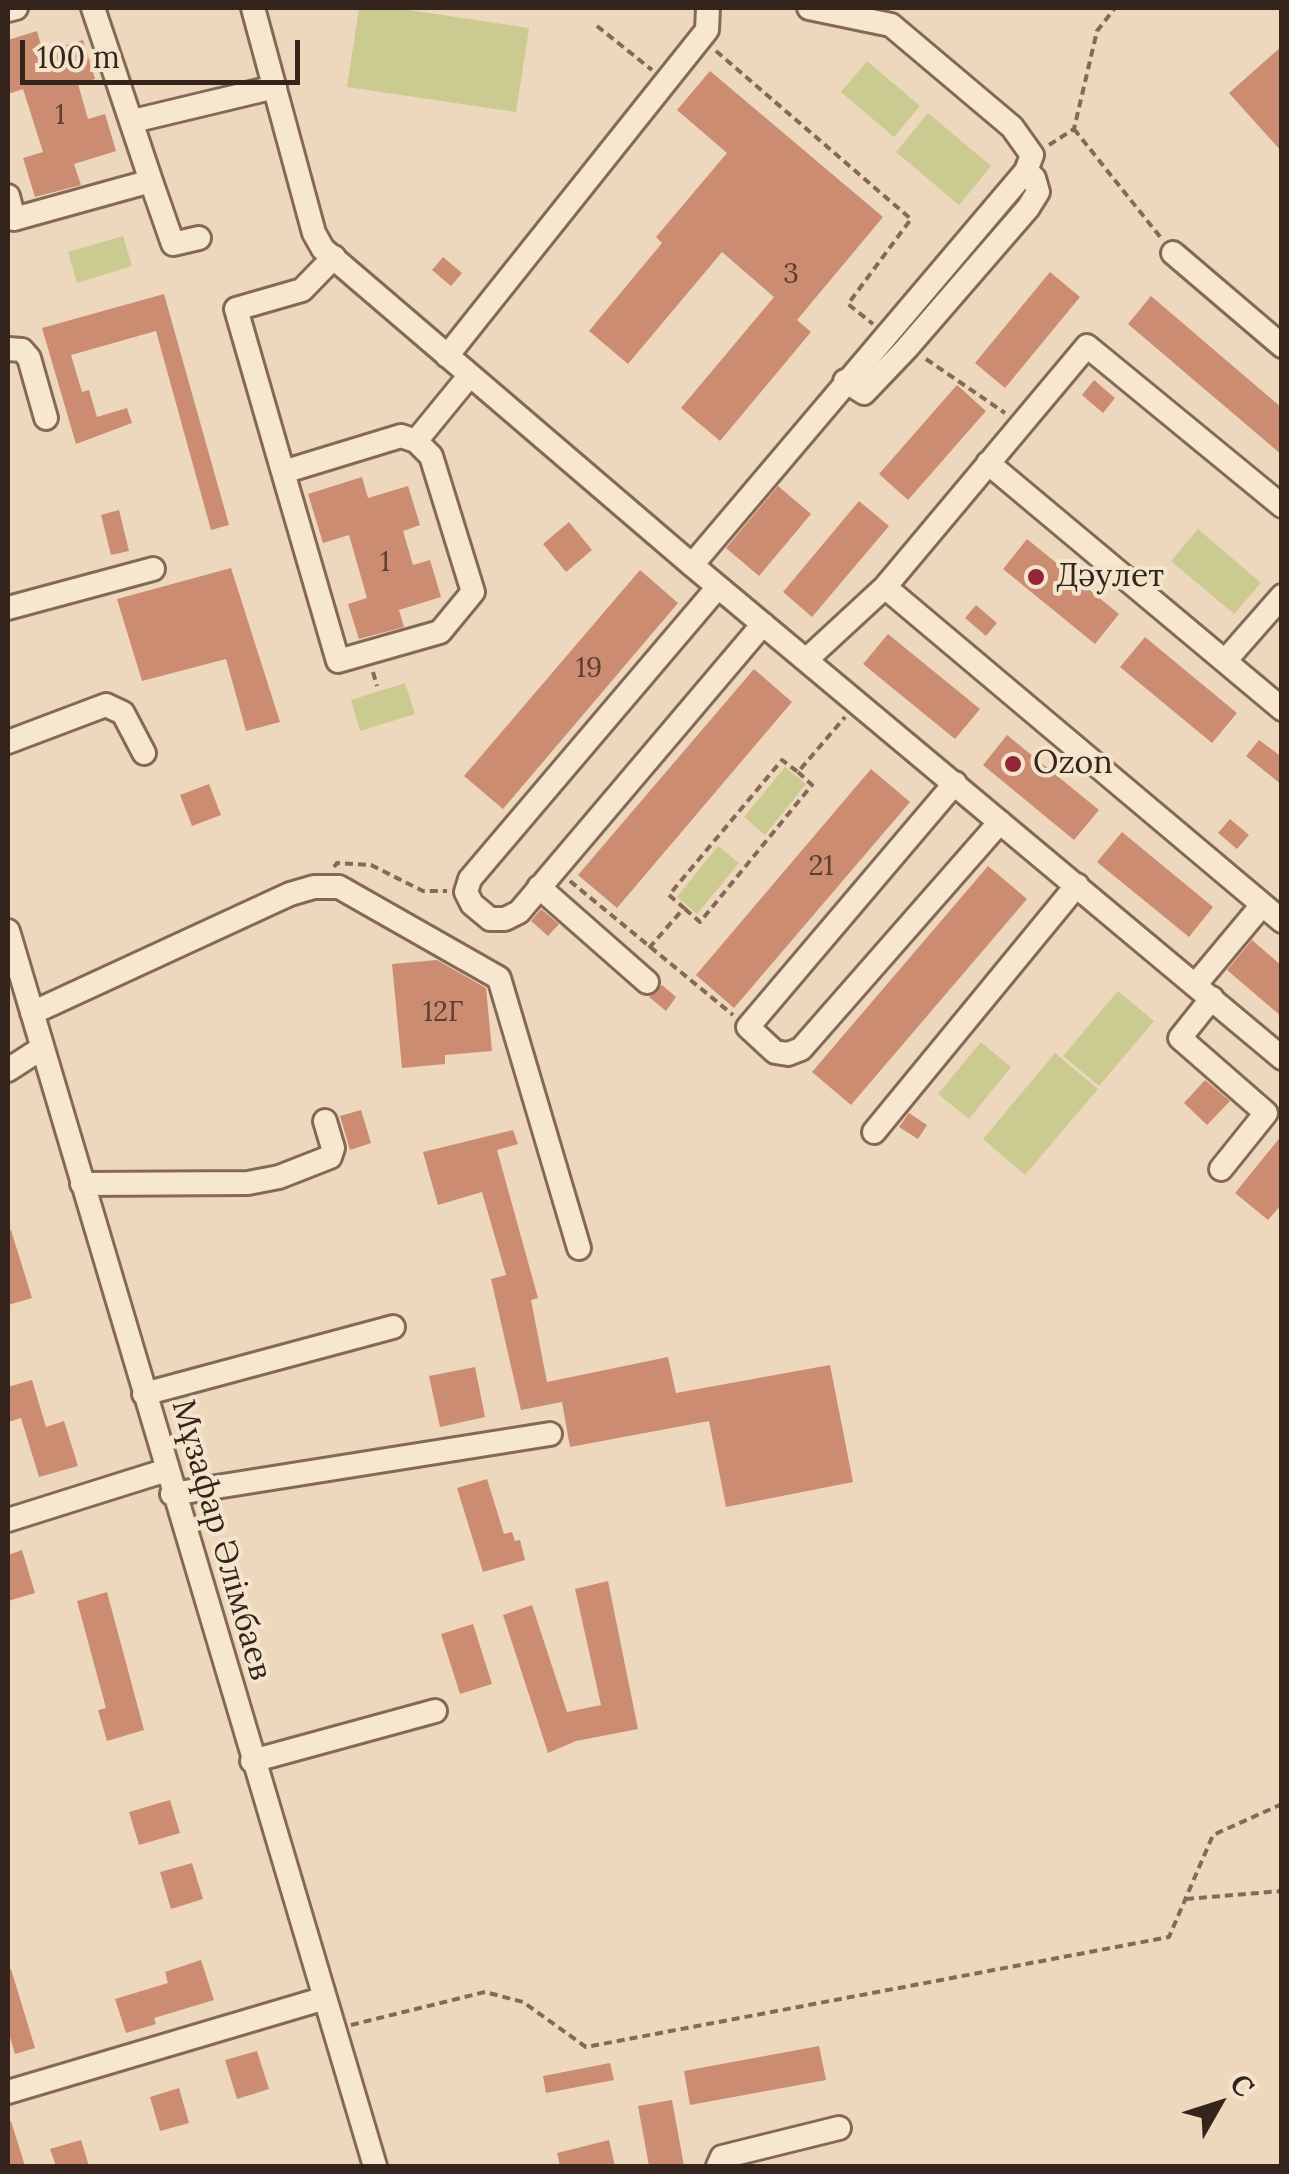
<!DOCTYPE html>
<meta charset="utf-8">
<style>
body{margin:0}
#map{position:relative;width:1289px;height:2174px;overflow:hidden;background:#edd8bd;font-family:Lora,serif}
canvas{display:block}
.frame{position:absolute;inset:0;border:10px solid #34241b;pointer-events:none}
.north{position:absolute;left:1169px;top:2054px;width:100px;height:100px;-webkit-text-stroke:8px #f5e4cc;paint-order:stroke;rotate:51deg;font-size:28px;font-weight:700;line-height:40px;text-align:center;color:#34241b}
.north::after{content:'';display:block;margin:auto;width:35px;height:45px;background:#34241b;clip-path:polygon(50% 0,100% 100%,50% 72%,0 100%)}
.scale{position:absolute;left:20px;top:40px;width:280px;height:45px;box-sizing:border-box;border:5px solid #34241b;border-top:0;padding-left:12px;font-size:30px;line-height:35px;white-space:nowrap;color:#34241b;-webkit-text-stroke:8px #f5e4cc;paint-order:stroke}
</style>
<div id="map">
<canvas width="1289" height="2174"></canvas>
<div class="frame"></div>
<div class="north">С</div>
<div class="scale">100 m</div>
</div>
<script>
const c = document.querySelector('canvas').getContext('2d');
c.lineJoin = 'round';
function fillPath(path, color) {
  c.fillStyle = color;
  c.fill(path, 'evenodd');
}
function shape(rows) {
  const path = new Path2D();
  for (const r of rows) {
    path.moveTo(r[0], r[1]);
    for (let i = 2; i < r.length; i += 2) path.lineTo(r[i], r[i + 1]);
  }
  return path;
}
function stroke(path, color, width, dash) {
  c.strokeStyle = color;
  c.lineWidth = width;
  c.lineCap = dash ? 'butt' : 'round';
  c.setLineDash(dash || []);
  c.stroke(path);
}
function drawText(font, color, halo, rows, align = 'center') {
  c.font = font + ' Lora,serif';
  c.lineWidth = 8;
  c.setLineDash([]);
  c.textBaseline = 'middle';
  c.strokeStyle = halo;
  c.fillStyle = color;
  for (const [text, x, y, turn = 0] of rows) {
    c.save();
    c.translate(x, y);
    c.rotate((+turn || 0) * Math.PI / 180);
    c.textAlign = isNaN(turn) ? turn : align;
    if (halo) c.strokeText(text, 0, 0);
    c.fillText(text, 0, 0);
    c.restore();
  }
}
const green = shape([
 [359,8,395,8,529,28,516,112,347,87],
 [867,61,920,106,894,137,841,92],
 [928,113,991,166,959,205,896,152],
 [123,236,132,266,77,283,68,252],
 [1198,529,1261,583,1234,614,1171,561],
 [405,683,415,714,360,731,351,700],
 [785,767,806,784,765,835,744,817],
 [718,846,739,863,697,914,677,897],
 [1118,991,1154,1021,1099,1086,1063,1056],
 [981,1042,1011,1067,969,1119,938,1094],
 [1055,1053,1098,1089,1025,1175,983,1139]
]);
const building = shape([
 [37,31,43,52,83,40,95,79,78,84,88,119,105,114,116,151,74,164,81,185,35,197,23,158,43,152,23,89,8,94,8,40],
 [1282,46,1282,152,1229,93],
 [710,71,883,217,797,320,811,332,720,441,681,408,774,297,722,252,628,364,589,331,662,243,656,237,727,153,677,110],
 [443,257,462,273,451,286,432,270],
 [1050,272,1080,297,1005,388,975,363],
 [164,294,229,525,211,530,156,331,71,355,82,392,89,390,97,417,127,408,132,423,76,444,42,328],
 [1151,296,1282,408,1282,455,1128,324],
 [1094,380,1115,398,1103,413,1082,395],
 [957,385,986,411,908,500,879,474],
 [362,477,368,498,408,486,420,525,403,531,413,565,430,560,441,597,399,610,404,627,359,639,348,604,367,598,349,535,323,543,308,494],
 [778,486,811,514,759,576,726,548],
 [859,501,889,526,812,617,783,592],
 [119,510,129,551,111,555,101,515],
 [569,522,592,550,566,572,543,544],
 [1027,539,1119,614,1095,644,1003,569],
 [231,568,280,722,246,731,226,659,142,681,117,599],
 [640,570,678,603,503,809,464,776],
 [976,605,997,623,986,636,965,618],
 [888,634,980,709,955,739,863,664],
 [1145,637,1237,713,1212,743,1120,667],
 [754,669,792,702,617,908,578,875],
 [1007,735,1099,810,1074,840,983,765],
 [1259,740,1282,757,1282,785,1246,756],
 [871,769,910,802,734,1008,696,975],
 [209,784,221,815,192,826,180,795],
 [1230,819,1249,835,1237,849,1218,833],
 [1122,832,1213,907,1189,937,1097,862],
 [988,866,1027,899,851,1105,812,1072],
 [541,909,559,924,548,936,531,921],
 [1252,940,1282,966,1282,1017,1227,970],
 [437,960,486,988,492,1051,445,1055,445,1064,402,1068,392,964],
 [662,985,676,997,666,1011,649,997],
 [1205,1080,1230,1101,1207,1125,1184,1103],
 [361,1110,371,1143,350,1150,340,1116],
 [909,1113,927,1125,918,1139,899,1127],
 [513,1130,518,1144,497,1150,538,1298,531,1300,547,1382,668,1357,676,1393,830,1365,853,1482,726,1507,709,1421,570,1447,562,1402,521,1410,491,1279,506,1275,482,1192,438,1205,423,1152],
 [1282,1135,1282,1204,1268,1220,1235,1193],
 [11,1230,32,1298,8,1305,8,1231],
 [475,1367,485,1417,440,1427,429,1376],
 [32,1380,46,1427,64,1421,78,1466,39,1477,21,1418,8,1422,8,1387],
 [487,1479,504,1534,512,1532,515,1541,520,1540,525,1560,483,1572,457,1488],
 [22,1550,35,1593,8,1601,8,1555],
 [608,1581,638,1729,576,1741,548,1753,503,1615,532,1605,567,1712,601,1705,575,1589],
 [107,1592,144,1730,107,1741,98,1710,106,1708,77,1601],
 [473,1624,492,1684,460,1694,441,1634],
 [170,1800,180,1833,139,1845,129,1812],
 [192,1863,203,1899,171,1909,160,1872],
 [201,1960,214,2000,154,2018,156,2024,126,2033,115,1999,168,1983,165,1972],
 [11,1969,35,2048,15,2054,8,2030,8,1970],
 [819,2046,826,2080,690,2105,684,2071],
 [257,2051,269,2089,237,2099,225,2060],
 [610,2063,614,2080,546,2093,543,2076],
 [179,2088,189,2123,160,2131,150,2097],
 [672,2100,684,2166,649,2166,638,2106],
 [11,2121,25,2166,8,2166,8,2122],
 [81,2140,89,2166,56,2166,50,2149],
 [609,2140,615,2166,560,2166,557,2153]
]);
const path = shape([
 [597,26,652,70],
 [716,51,911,219,848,304,873,324],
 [1074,129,1161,238],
 [1049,145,1074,129,1097,31,1115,8],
 [926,359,1005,413],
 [373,672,377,686],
 [334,867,337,863,371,865,423,891,447,891],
 [570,881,733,1015],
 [685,909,700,922,812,785,798,772],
 [649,948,684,908,669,895,782,760,798,772,845,717],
 [1186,1899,1282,1891],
 [351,2025,485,1992,523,2002,586,2047,1169,1937,1213,1835,1282,1804]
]);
const minor = shape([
 [253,8,314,233,323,249,692,565,1282,1058],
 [8,10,16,8],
 [133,121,275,87],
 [151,181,173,244,199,238],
 [8,196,14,219,151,181,93,8],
 [1173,253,1282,346],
 [8,349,22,350,29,358,46,418],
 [447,356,707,30,708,8],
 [845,381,864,393,906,349,1028,208,1038,192,1034,178,1026,171],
 [401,436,416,441,431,456,473,592,440,632,338,661,283,472,401,436],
 [416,441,470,375],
 [988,463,1282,709],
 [283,472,236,309,302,290,334,257],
 [692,565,1026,171,1032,155,1012,127,891,25,809,8],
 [718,587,470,879,466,892,472,904,490,919,505,919,519,912,763,624],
 [885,587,1282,921],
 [8,608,153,569],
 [806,660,885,587,1087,346,1282,506],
 [1225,661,1282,596],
 [8,742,106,705,123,713,144,753],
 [955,783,748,1027,775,1052,788,1054,801,1049,1000,822],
 [539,887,647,982],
 [8,931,375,2166],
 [1196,984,1262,905],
 [1212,998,1180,1038,1266,1113,1221,1169],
 [32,1013,290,894,314,887,339,887,499,978,579,1248],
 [8,1070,42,1048],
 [874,1132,1077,885],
 [82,1184,248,1183,279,1177,330,1157,333,1148,325,1121],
 [144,1394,393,1327],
 [172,1494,550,1434],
 [8,1520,167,1470],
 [252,1761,435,1711],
 [8,2092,322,1999],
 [718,2166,722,2157,839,2128]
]);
const markers = [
 [1036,577,10,"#932736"],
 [1013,764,10,"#932736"]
];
const numberNames = [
 ["1",60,116],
 ["3",791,275],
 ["1",385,563],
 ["19",589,669],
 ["21",821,867],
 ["12Г",443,1013]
];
const poiNames = [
 ["Дәулет",1056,577],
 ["Ozon",1033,764]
];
const streetNames = [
 ["Мұзафар Әлімбаев",221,1540,74]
];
fillPath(green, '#caca91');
fillPath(building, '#cb8c72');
stroke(minor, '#846956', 28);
stroke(path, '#846956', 4, [8, 5]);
stroke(minor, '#f8e7cf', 22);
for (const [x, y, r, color] of markers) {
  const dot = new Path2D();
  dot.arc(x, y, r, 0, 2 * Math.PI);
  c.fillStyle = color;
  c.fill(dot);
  stroke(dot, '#f5e4cc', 4);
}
drawText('28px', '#5a3e31', null, numberNames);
drawText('32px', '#34241b', '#f5e4cc', poiNames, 'left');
drawText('32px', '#34241b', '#f5e4cc', streetNames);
</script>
